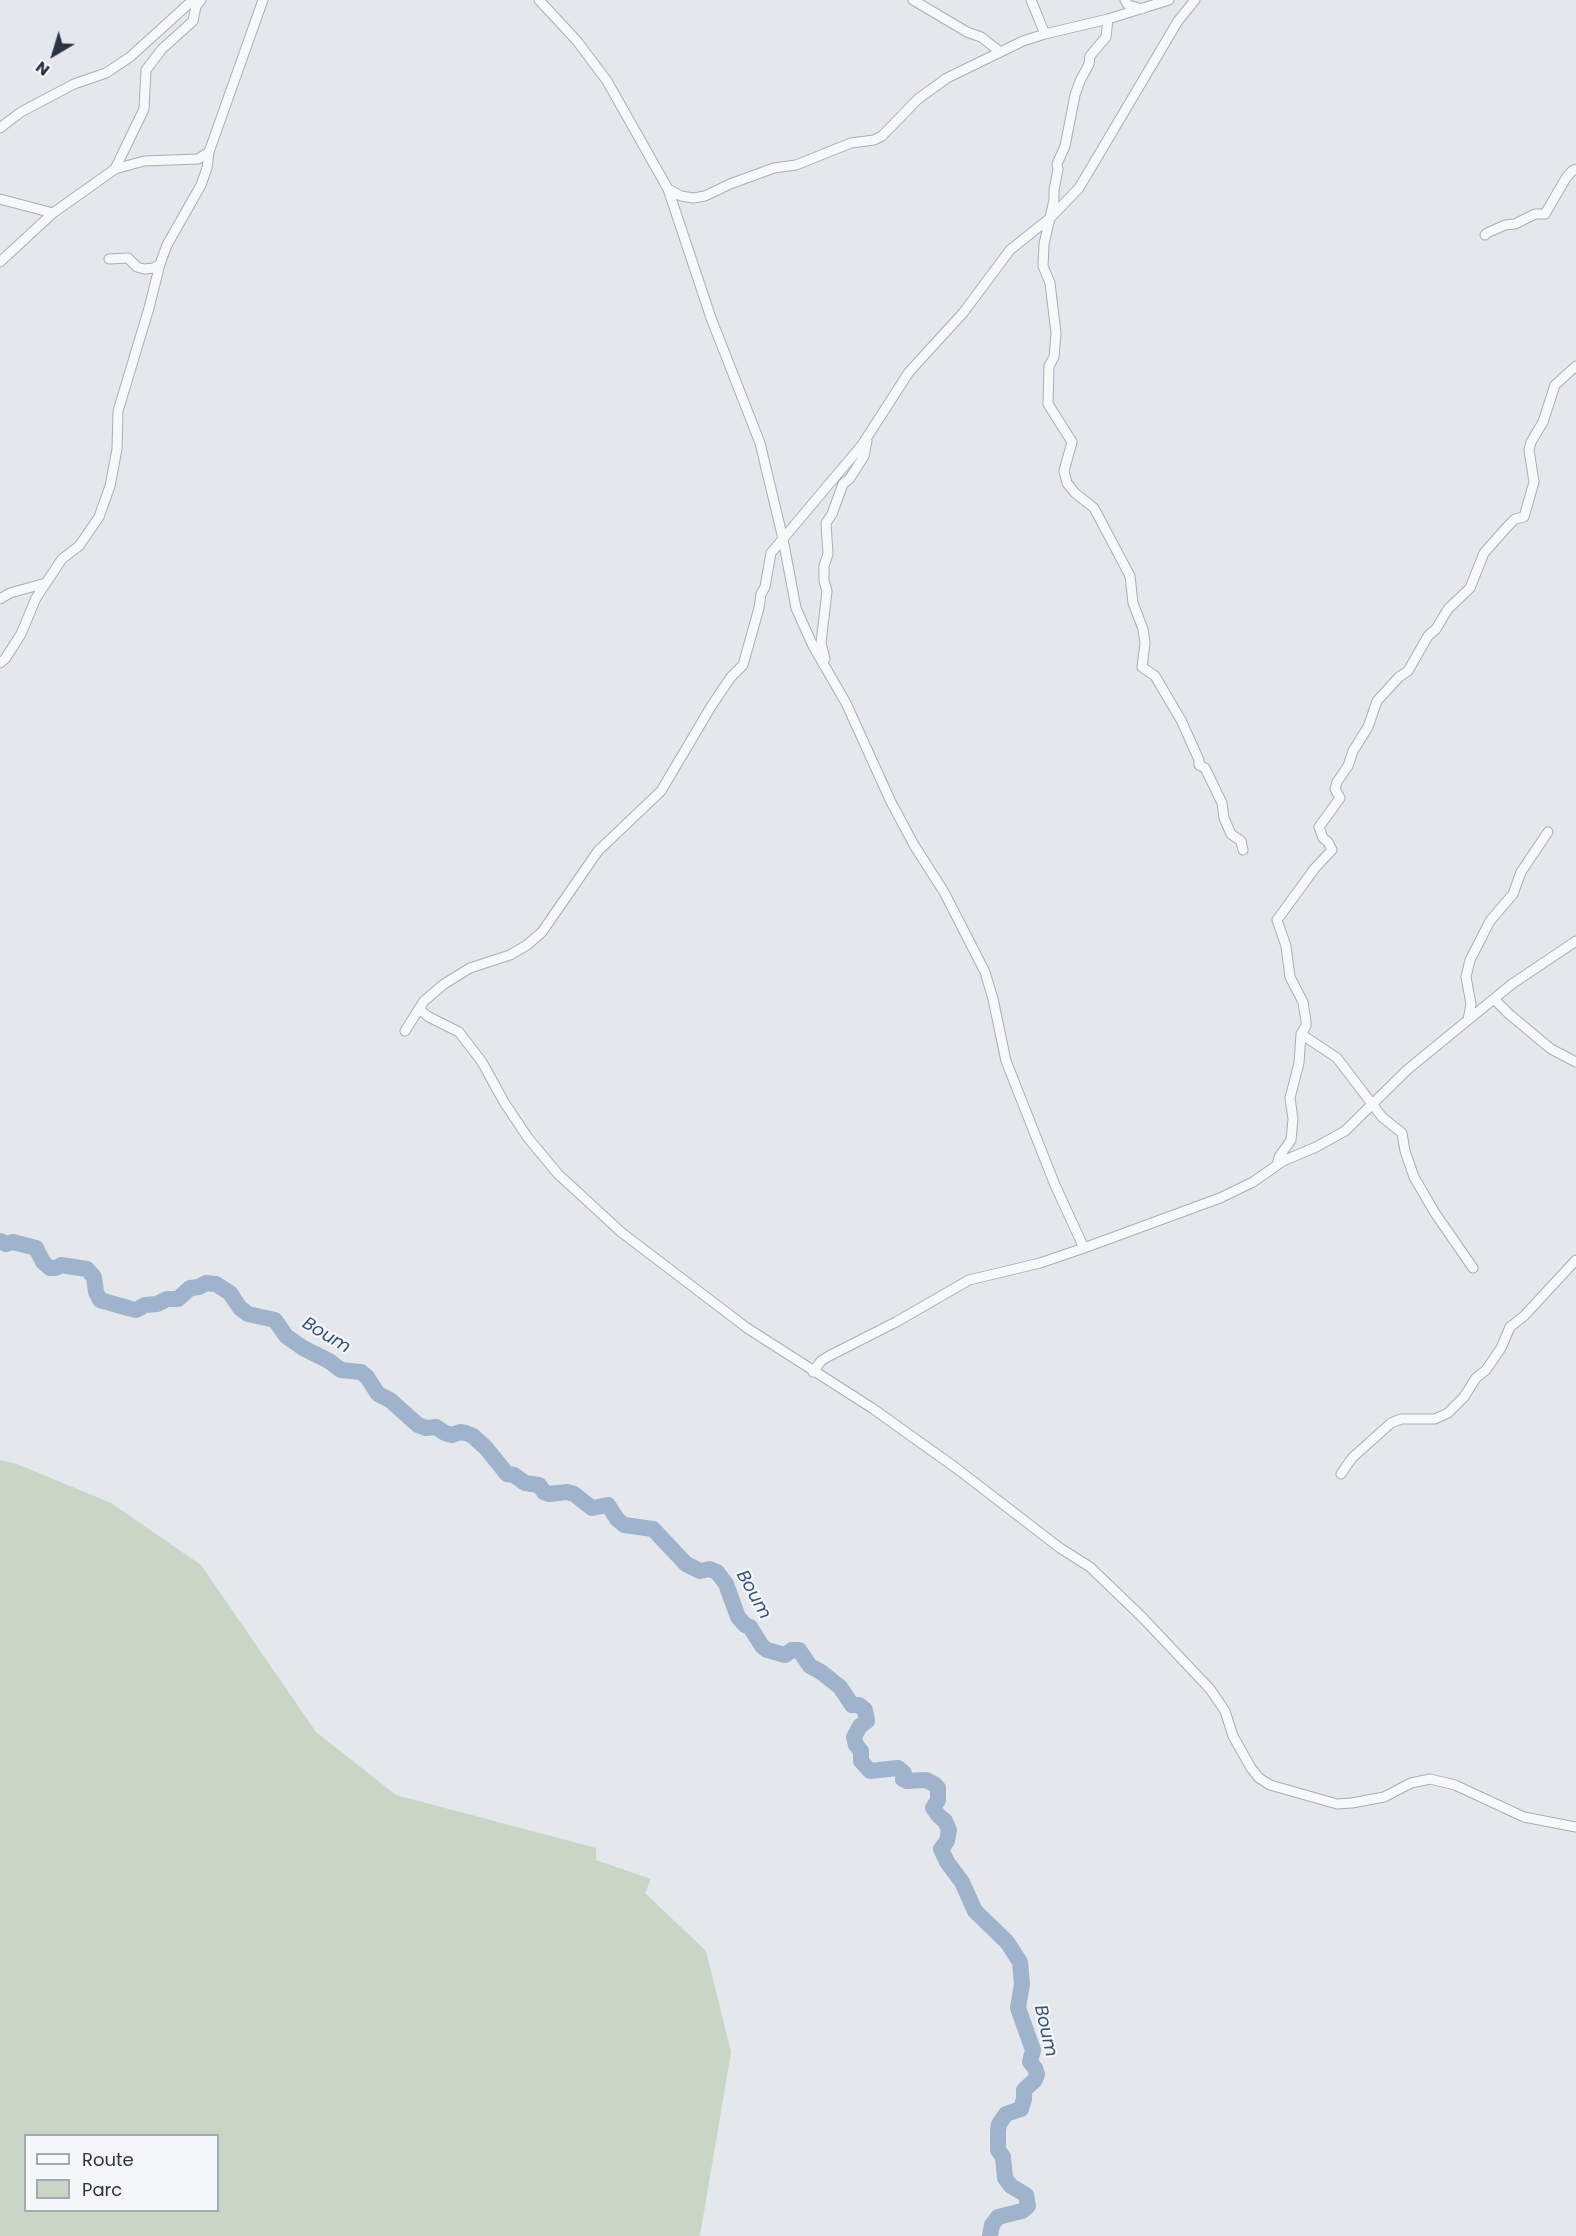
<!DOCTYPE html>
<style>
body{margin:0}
#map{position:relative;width:1576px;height:2236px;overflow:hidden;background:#e4e7ec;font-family:Poppins,sans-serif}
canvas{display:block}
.legend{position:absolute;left:24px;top:2134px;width:195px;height:78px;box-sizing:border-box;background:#f4f6f9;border:2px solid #a4a8b1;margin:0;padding:8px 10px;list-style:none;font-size:18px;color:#2b3445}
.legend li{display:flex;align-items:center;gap:12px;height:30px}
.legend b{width:30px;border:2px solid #a4a8b1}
.north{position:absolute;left:24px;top:24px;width:60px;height:60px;-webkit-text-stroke:4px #f4f6f9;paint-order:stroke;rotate:218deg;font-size:16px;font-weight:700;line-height:24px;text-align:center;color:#2b3445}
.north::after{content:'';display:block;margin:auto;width:21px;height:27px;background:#2b3445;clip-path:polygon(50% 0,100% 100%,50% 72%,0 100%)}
</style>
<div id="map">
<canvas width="1576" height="2236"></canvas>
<ul class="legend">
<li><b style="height:8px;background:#f7f8fa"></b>Route</li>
<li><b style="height:16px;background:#c9d6c5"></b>Parc</li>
</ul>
<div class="north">N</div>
</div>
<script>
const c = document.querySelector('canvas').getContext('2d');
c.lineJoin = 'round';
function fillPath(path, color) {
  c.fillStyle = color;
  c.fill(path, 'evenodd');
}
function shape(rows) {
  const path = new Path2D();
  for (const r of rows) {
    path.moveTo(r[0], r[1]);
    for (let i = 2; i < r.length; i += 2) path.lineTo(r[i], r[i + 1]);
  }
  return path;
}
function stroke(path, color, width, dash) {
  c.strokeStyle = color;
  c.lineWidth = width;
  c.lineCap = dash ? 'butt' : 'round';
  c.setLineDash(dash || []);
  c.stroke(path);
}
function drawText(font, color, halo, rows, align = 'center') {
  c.font = font + ' Poppins,sans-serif';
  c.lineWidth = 4.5;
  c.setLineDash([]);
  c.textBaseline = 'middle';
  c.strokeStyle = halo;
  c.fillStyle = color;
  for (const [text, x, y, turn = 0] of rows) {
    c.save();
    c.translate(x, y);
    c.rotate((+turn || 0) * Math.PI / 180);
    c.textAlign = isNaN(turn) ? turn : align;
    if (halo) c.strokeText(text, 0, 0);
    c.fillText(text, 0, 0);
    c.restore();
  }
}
const green = shape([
 [0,1460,17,1464,111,1503,201,1565,316,1732,396,1795,596,1848,596,1860,651,1879,645,1893,706,1951,731,2052,700,2236,0,2236],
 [26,2136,218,2136,218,2210,26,2210]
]);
const river = shape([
 [0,1241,6,1244,13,1242,36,1248,43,1262,50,1268,56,1268,61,1265,87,1269,94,1277,96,1292,100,1300,128,1308,136,1310,145,1305,157,1304,167,1299,178,1299,190,1288,199,1287,206,1283,216,1284,230,1293,240,1308,248,1314,275,1320,286,1336,303,1348,329,1361,341,1370,361,1372,367,1377,378,1394,390,1400,418,1425,426,1428,436,1427,445,1433,452,1435,460,1432,466,1433,473,1436,486,1448,507,1474,514,1475,525,1483,539,1485,544,1492,549,1494,567,1492,574,1494,592,1508,608,1505,617,1519,624,1525,653,1529,686,1564,700,1571,710,1569,717,1572,726,1584,738,1617,745,1625,750,1627,762,1646,767,1650,785,1655,792,1650,799,1650,810,1666,821,1672,840,1687,852,1705,859,1705,865,1710,867,1721,860,1726,854,1737,856,1745,861,1751,861,1761,870,1771,898,1768,904,1773,903,1779,907,1781,926,1780,934,1784,938,1788,938,1800,933,1808,939,1816,945,1821,949,1830,947,1841,941,1849,947,1862,962,1882,975,1911,1007,1942,1020,1962,1022,1984,1018,2008,1033,2050,1030,2062,1035,2068,1037,2074,1035,2080,1024,2090,1024,2099,1021,2109,1006,2114,999,2124,998,2130,998,2150,1003,2157,1005,2178,1011,2186,1026,2195,1028,2206,1022,2211,998,2217,992,2225,990,2236]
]);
const street = shape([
 [539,0,577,41,607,81,668,189,681,196,693,198,705,196,730,184,774,168,796,165,851,143,874,140,882,136,918,99,947,78,1023,41,1045,34,1108,19,1169,0],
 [913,0,967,32,981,37,999,51],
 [1031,0,1045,34],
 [1125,0,1128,5,1142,9],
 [1108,19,1106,37,1090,56,1089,64,1080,81,1075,95,1065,146,1057,164,1058,169,1054,190,1054,200,1044,244,1043,266,1050,283,1056,333,1054,357,1049,366,1048,404,1072,442,1064,471,1067,483,1075,493,1094,508,1130,576,1133,603,1143,629,1145,643,1142,667,1155,676,1181,720,1199,760,1199,765,1205,768,1222,803,1224,818,1231,834,1241,841,1243,850],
 [0,128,21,112,74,84,106,73,130,57,193,0],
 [115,169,144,109,146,70,162,49,193,21,196,6,201,0],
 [668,189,711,318,760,443,783,539,796,608,813,646,846,703,891,802,914,845,944,892,985,972,993,999,1006,1061,1055,1185,1084,1248],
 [0,199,53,213],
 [1485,235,1487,233,1505,225,1515,224,1535,214,1545,214,1566,178,1572,171,1576,169],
 [109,259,128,258,137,267,144,269,154,268,160,264],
 [0,262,53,213,115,169,144,161,198,159,209,152,263,0],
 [0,599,10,593,46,583],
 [825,659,821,643,827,591,824,581,824,566,828,554,826,523,832,514,843,484,850,478,864,456,867,441],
 [0,663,5,659,21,634,36,598,62,559,79,546,99,517,110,486,117,449,118,411,149,308,160,264,167,245,201,185,207,168,209,152],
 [1494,999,1509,1014,1551,1049,1576,1062],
 [420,1010,429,1017,459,1032,482,1062,504,1102,528,1138,558,1174,621,1232,747,1328,872,1408,956,1468,1060,1548,1090,1567,1142,1617,1210,1689,1225,1711,1233,1736,1251,1768,1259,1778,1270,1785,1337,1804,1352,1803,1384,1797,1411,1783,1430,1779,1455,1785,1524,1817,1576,1827],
 [1468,1020,1471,1004,1466,977,1470,960,1490,921,1513,894,1521,872,1548,832],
 [405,1031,424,1001,444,984,470,968,510,955,527,945,542,932,598,851,661,791,712,705,731,677,743,665,759,608,761,594,765,587,771,553,862,445,909,372,963,313,1010,250,1050,218,1079,188,1178,21,1195,0],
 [1301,1034,1337,1058,1382,1117,1402,1133,1405,1151,1414,1177,1435,1213,1473,1268],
 [1277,1165,1279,1157,1291,1140,1293,1119,1290,1098,1299,1063,1301,1034,1306,1026,1306,1021,1303,1002,1290,977,1286,946,1277,920,1315,868,1332,850,1328,842,1323,838,1319,827,1340,798,1335,789,1337,782,1348,766,1353,751,1368,727,1377,701,1399,677,1408,671,1428,636,1436,629,1448,609,1470,588,1484,553,1507,527,1515,519,1524,517,1534,482,1529,450,1531,442,1543,422,1555,385,1576,366],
 [813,1372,821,1361,829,1356,896,1322,969,1280,1040,1263,1084,1248,1220,1198,1253,1182,1283,1161,1316,1147,1345,1131,1407,1070,1512,984,1576,941],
 [1341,1474,1352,1458,1391,1423,1401,1419,1435,1419,1448,1413,1464,1397,1476,1378,1486,1370,1501,1348,1510,1327,1524,1316,1576,1260]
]);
const waterNames = [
 ["Boum",326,1336,31],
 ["Boum",753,1595,61],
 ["Boum",1045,2031,77]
];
fillPath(green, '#c9d6c5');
stroke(river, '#9fb4cc', 16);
stroke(street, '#a9aeb7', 11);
stroke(street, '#f7f8fa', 9);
drawText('italic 18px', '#34527a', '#f4f6f9', waterNames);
</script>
